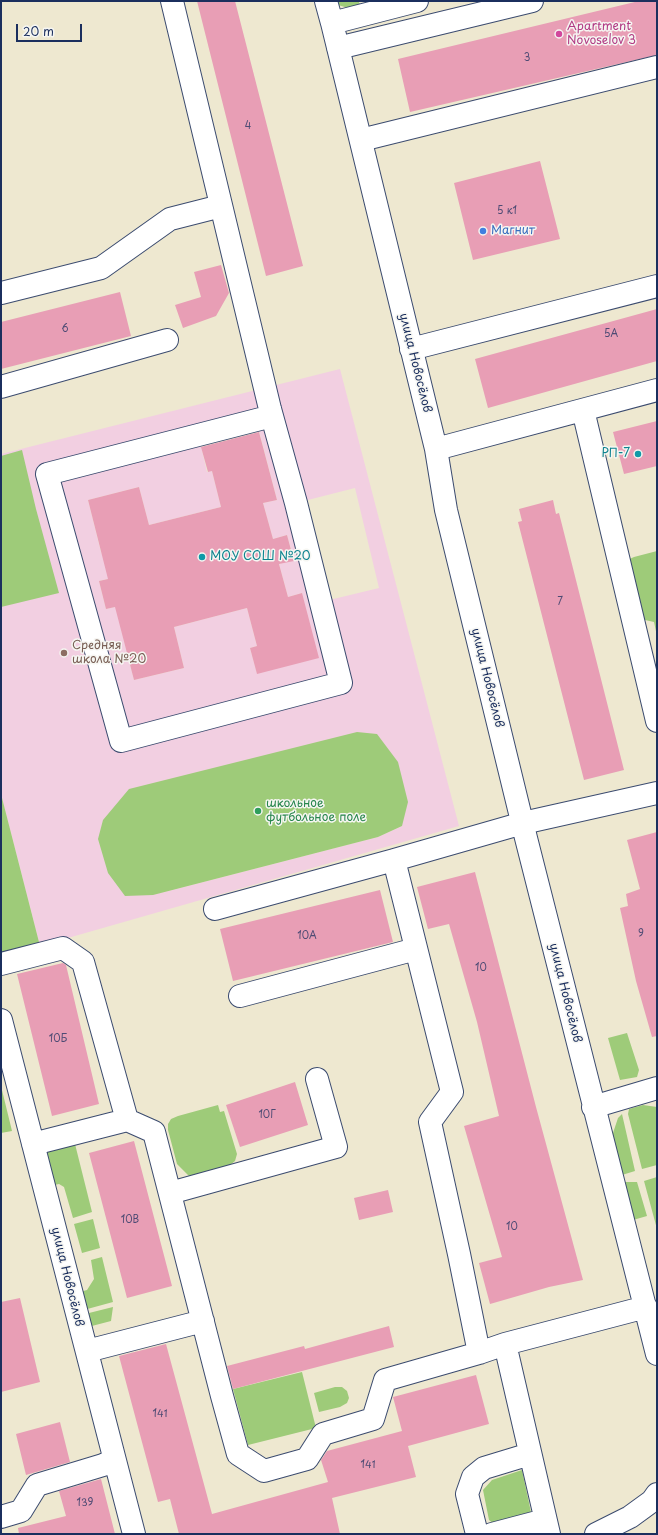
<!DOCTYPE html>
<meta charset="utf-8">
<style>
body{margin:0}
#map{position:relative;width:658px;height:1535px;overflow:hidden;background:#eee8d0;font-family:"Playpen Sans",sans-serif}
canvas{display:block}
.frame{position:absolute;inset:0;border:2px solid #1b2f5e;pointer-events:none}
.scale{position:absolute;left:16px;top:24px;width:66px;height:18px;box-sizing:border-box;border:2px solid #1b2f5e;border-top:0;padding-left:5px;font-size:12px;line-height:14px;white-space:nowrap;color:#1b2f5e;-webkit-text-stroke:3px #f6f6f2;paint-order:stroke}
</style>
<div id="map">
<canvas width="658" height="1535"></canvas>
<div class="frame"></div>
<div class="scale">20 m</div>
</div>
<script>
const ctx = document.querySelector('canvas').getContext('2d');
ctx.lineJoin = 'round';
function fillPath(path, color) {
  ctx.fillStyle = color;
  ctx.fill(path, 'evenodd');
}
function poly(rows) {
  const path = new Path2D();
  for (const r of rows) {
    path.moveTo(r[0], r[1]);
    for (let i = 2; i < r.length; i += 2) path.lineTo(r[i], r[i + 1]);
  }
  return path;
}
function trace(path, color, width, dash) {
  ctx.strokeStyle = color;
  ctx.lineWidth = width;
  ctx.lineCap = dash ? 'butt' : 'round';
  ctx.setLineDash(dash || []);
  ctx.stroke(path);
}
function label(font, color, halo, rows, align = 'center') {
  ctx.font = font + ' "Playpen Sans",sans-serif';
  ctx.lineWidth = 3;
  ctx.setLineDash([]);
  ctx.textBaseline = 'middle';
  ctx.strokeStyle = halo;
  ctx.fillStyle = color;
  for (const [text, x, y, turn = 0] of rows) {
    ctx.save();
    ctx.translate(x, y);
    ctx.rotate((+turn || 0) * Math.PI / 180);
    ctx.textAlign = isNaN(turn) ? turn : align;
    if (halo) ctx.strokeText(text, 0, 0);
    ctx.fillText(text, 0, 0);
    ctx.restore();
  }
}
fillPath(poly([
 [340,369,459,826,40,946,1,794,1,454],
 [259,431,277,500,263,503,273,539,287,535,294,560,279,564,288,597,302,593,257,673,250,648,257,646,247,608,174,627,184,668,134,680,121,629,123,605,106,609,99,581,116,577,101,552,88,500,139,487,149,525,221,507,212,471,207,472,201,446],
 [355,488,379,588,321,602,296,503],
 [402,826,378,837,153,895]
]), '#f2cfe1');
fillPath(poly([
 [336,1,358,1,360,4,348,8,338,5],
 [22,450,36,509,59,593,1,607,1,456],
 [657,551,657,636,654,622,636,618,623,562,634,557],
 [357,732,377,734,398,762,408,802,402,826,378,837,153,895,125,896,108,873,98,839,103,820,129,789],
 [1,794,40,946,1,957],
 [627,1033,639,1070,637,1077,620,1080,608,1038],
 [1,1086,12,1131,1,1133],
 [218,1105,220,1112,224,1111,237,1154,235,1161,229,1166,189,1176,177,1164,168,1130,168,1124,171,1119,178,1116],
 [643,1105,657,1107,657,1165,642,1169,628,1114,629,1109],
 [622,1114,635,1171,622,1175,613,1143,613,1133,618,1118],
 [74,1140,92,1212,73,1218,64,1187,59,1184,50,1186,43,1154,49,1147],
 [657,1177,657,1229,644,1181],
 [622,1182,637,1182,647,1216,633,1220],
 [93,1219,100,1248,82,1253,74,1224],
 [102,1257,113,1302,80,1311,76,1293,87,1290,94,1279,91,1260],
 [113,1307,111,1321,88,1327,81,1315],
 [302,1372,316,1428,248,1445,233,1389],
 [335,1387,342,1387,347,1391,349,1398,347,1403,340,1407,319,1412,314,1393],
 [522,1470,532,1517,495,1525,489,1520,483,1490,492,1480]
]), '#9ecb79');
fillPath(poly([
 [197,1,235,1,303,266,266,276],
 [639,1,657,1,657,55,410,112,398,59],
 [540,161,560,239,473,260,454,183],
 [221,265,229,293,216,316,183,328,175,305,201,297,194,272],
 [120,292,131,336,1,369,1,322],
 [657,309,657,361,488,408,475,359],
 [657,421,657,466,624,474,613,432],
 [259,432,277,500,263,503,273,539,287,535,294,561,279,564,288,597,302,593,319,658,257,674,250,648,257,646,247,608,174,627,184,668,134,680,115,607,106,609,99,581,108,579,88,500,139,487,149,525,221,507,212,471,208,472,201,447],
 [553,500,556,514,559,513,624,770,584,780,518,522,522,521,519,509],
 [657,832,657,1036,652,1037,636,981,620,908,628,906,626,894,640,889,627,840],
 [475,872,536,1107,583,1280,549,1287,490,1304,479,1263,502,1257,464,1126,499,1116,477,1022,449,924,428,929,417,887],
 [380,890,393,942,233,981,220,929],
 [63,963,66,965,99,1104,52,1116,17,974],
 [295,1082,308,1125,240,1147,226,1105],
 [134,1141,172,1286,127,1298,89,1153],
 [388,1190,393,1212,359,1220,354,1198],
 [20,1298,40,1382,1,1392,1,1302],
 [389,1326,394,1347,233,1389,227,1366,304,1346,305,1349],
 [166,1344,212,1514,328,1482,321,1460,327,1451,402,1431,393,1397,476,1375,489,1424,408,1446,416,1477,332,1498,340,1534,179,1534,170,1499,158,1502,119,1356],
 [60,1422,70,1462,26,1475,16,1434],
 [101,1479,115,1534,19,1534,18,1528,66,1516,59,1491]
]), '#e89eb5');
const minor = poly([
 [172,1,270,409,296,503,341,683,121,741,47,474,272,416],
 [326,1,332,23,436,449,446,510,526,838,657,1354],
 [332,23,417,1],
 [338,48,532,1],
 [361,140,657,67],
 [1,293,101,268,170,219,221,206],
 [411,349,657,286],
 [1,387,167,340],
 [583,410,657,721],
 [436,449,657,390],
 [215,909,394,860],
 [1,964,63,948,83,962,127,1120,154,1132,222,1396,238,1454,264,1471,307,1459,323,1434,373,1419,385,1380,479,1353,505,1344,549,1534],
 [240,996,416,949],
 [1,1020,134,1534],
 [593,1107,657,1088],
 [33,1144,127,1120],
 [170,1193,336,1147,317,1079],
 [505,1344,646,1307],
 [87,1351,203,1321],
 [479,1353,459,1254,430,1122,452,1092,394,860,523,823,657,793],
 [1,1517,21,1511,37,1485,103,1465,114,1460],
 [477,1534,467,1494,473,1477,484,1468,530,1454],
 [492,1534,545,1520],
 [596,1534,630,1517,652,1501,657,1494]
]);
trace(minor, '#3b4b6f', 24);
trace(minor, '#fff', 22);
for (const [x, y, r, color] of [
 [559,34,4,"#d1479c"],
 [483,231,4,"#3f7fe0"],
 [638,454,4,"#0f9aa8"],
 [202,557,4,"#0f9aa8"],
 [64,653,4,"#8d6e63"],
 [258,811,4,"#2e9e5b"]
]) {
  const dot = new Path2D();
  dot.arc(x, y, r, 0, 2 * Math.PI);
  ctx.fillStyle = color;
  ctx.fill(dot);
  trace(dot, '#f6f6f2', 1.5);
}
label('10px', '#4e4b74', null, [
 ["3",527,58],
 ["4",248,126],
 ["5 к1",507,211],
 ["6",65,329],
 ["5А",611,334],
 ["7",560,602],
 ["9",641,934],
 ["10А",307,936],
 ["10",481,968],
 ["10Б",58,1039],
 ["10Г",267,1115],
 ["10В",130,1220],
 ["10",512,1227],
 ["141",160,1414],
 ["141",368,1465],
 ["139",85,1503]
]);
label('12px', '#b23c85', '#f6f6f2', [
 ["Apartment",567,27],
 ["Novoselov 3",567,41]
], 'left');
label('12px', '#366cbe', '#f6f6f2', [
 ["Магнит",491,231]
], 'left');
label('12px', '#1b2f5e', '#f6f6f2', [
 ["улица Новосёлов",415,363,76],
 ["улица Новосёлов",487,678,76],
 ["улица Новосёлов",565,993,76],
 ["улица Новосёлов",67,1277,76]
]);
label('12px', '#0d838f', '#f6f6f2', [
 ["РП-7",630,454],
 ["МОУ СОШ №20",210,557,"left"]
], 'right');
label('12px', '#785e54', '#f6f6f2', [
 ["Средняя",72,646],
 ["школа №20",72,660]
], 'left');
label('12px', '#27864d', '#f6f6f2', [
 ["школьное",266,804],
 ["футбольное поле",266,818]
], 'left');
</script>
